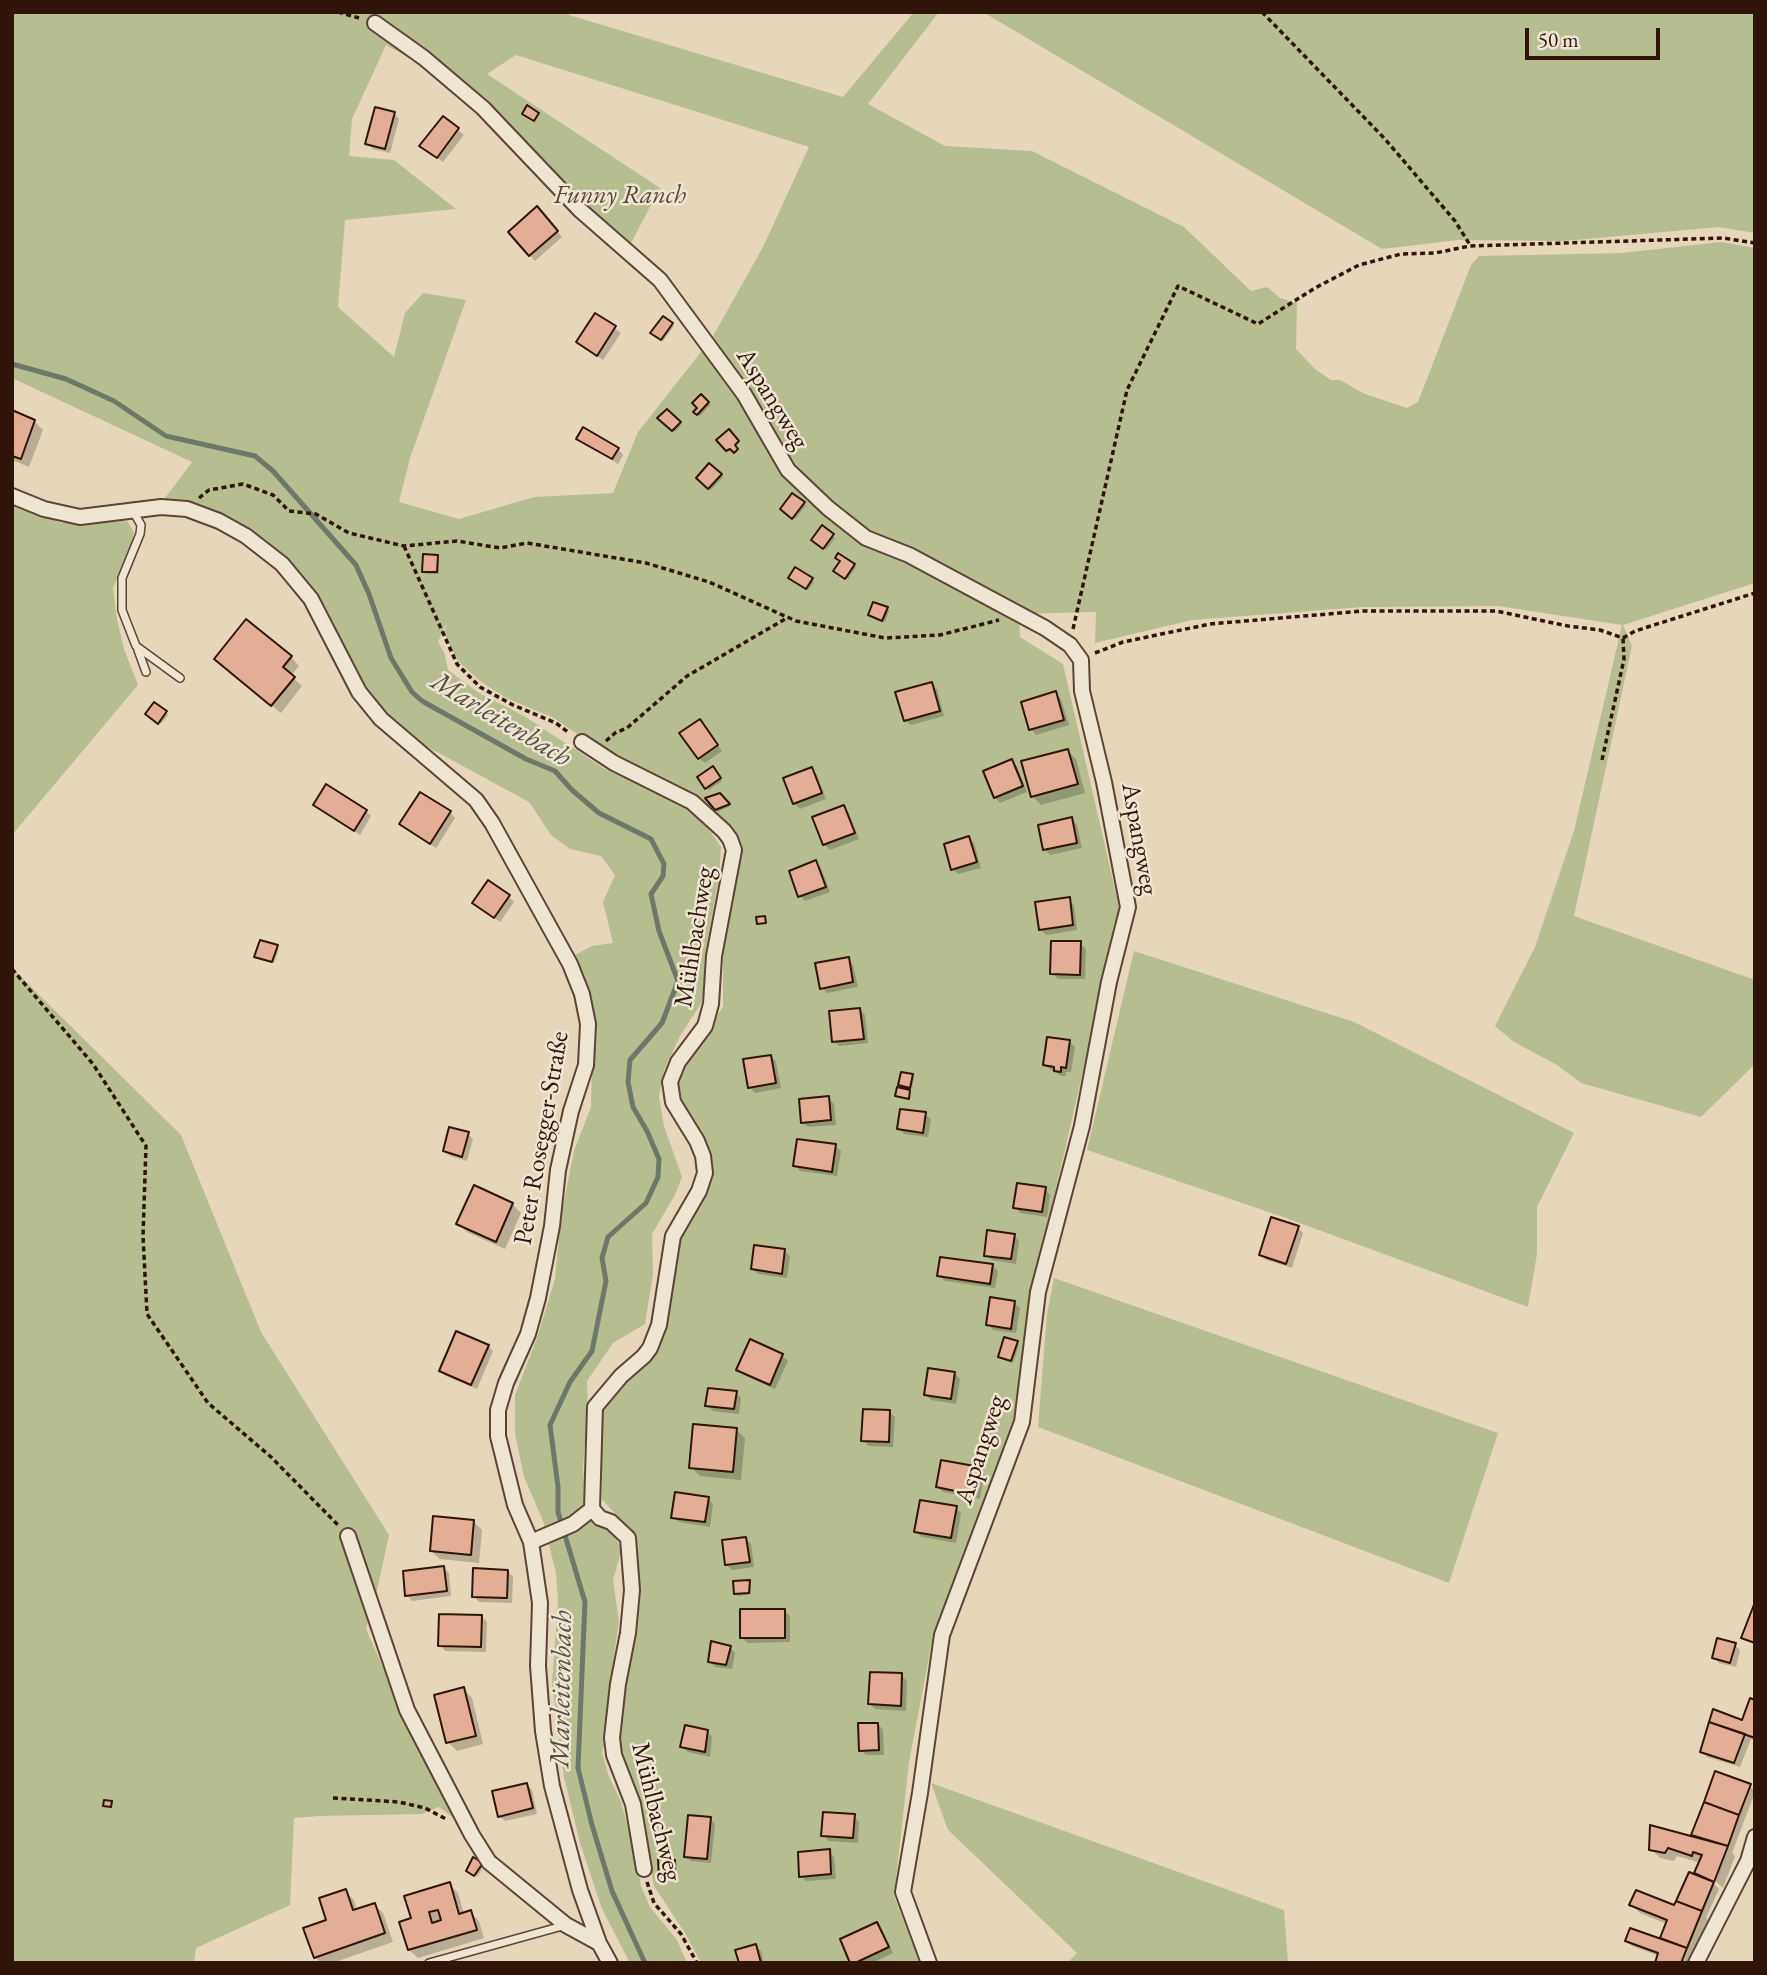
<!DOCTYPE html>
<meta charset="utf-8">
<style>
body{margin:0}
#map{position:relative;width:1767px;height:1975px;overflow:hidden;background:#e6d7bb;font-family:"EB Garamond",serif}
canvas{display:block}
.frame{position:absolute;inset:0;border:14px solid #2e1409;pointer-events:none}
.scale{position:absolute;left:1525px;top:28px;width:135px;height:32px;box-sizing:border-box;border:4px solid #2e1409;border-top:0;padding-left:9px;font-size:21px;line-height:24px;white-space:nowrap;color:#2e1409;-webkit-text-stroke:5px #efe5d3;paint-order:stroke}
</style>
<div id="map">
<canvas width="1767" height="1975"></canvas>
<div class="frame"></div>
<div class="scale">50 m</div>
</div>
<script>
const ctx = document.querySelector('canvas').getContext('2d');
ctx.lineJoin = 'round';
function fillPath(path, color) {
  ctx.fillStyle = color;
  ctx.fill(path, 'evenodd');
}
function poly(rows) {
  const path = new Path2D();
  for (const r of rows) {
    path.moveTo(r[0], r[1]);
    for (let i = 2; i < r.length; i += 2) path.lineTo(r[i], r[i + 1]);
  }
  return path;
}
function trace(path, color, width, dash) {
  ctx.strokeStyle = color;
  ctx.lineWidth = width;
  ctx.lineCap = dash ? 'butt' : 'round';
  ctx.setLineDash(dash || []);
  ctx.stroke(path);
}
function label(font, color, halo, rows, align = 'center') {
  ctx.font = font + ' "EB Garamond",serif';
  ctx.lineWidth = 5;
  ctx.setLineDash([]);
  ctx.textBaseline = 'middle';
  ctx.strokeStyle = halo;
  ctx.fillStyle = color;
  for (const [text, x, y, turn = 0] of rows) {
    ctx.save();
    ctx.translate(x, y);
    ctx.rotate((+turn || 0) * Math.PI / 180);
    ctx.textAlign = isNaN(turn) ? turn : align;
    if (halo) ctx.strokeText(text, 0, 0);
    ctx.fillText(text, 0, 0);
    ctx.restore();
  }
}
fillPath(poly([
 [12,12,568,12,569,15,843,97,914,12,939,12,868,104,945,146,1032,151,1184,227,1251,291,1267,287,1280,298,1297,303,1296,349,1315,369,1331,380,1340,380,1365,394,1407,408,1418,402,1471,265,1479,256,1622,253,1721,242,1755,248,1755,583,1623,625,1632,646,1574,916,1755,980,1755,1064,1701,1117,1581,1083,1557,1065,1514,1042,1495,1026,1535,947,1574,831,1622,625,1498,606,1363,607,1192,620,1095,643,1096,612,1019,614,1020,637,1063,664,1120,911,1033,1288,1016,1424,931,1647,909,1762,894,1896,920,1963,701,1963,685,1933,654,1886,632,1788,619,1752,619,1705,637,1621,635,1564,628,1529,602,1499,601,1406,647,1361,678,1239,705,1192,711,1160,704,1139,678,1101,677,1086,679,1070,723,1007,723,924,740,851,739,841,693,797,630,768,624,758,614,760,554,718,506,698,480,681,459,662,453,652,444,633,447,622,438,642,444,652,448,670,479,693,524,716,605,769,677,802,703,821,721,847,719,876,708,938,702,1002,680,1036,664,1070,659,1097,664,1126,682,1177,675,1195,652,1234,653,1274,645,1324,613,1343,587,1381,588,1407,583,1465,585,1504,590,1517,613,1534,622,1549,613,1580,619,1622,612,1668,608,1730,602,1752,608,1774,621,1802,636,1856,641,1886,650,1907,677,1940,687,1963,630,1963,602,1909,580,1843,564,1777,552,1683,558,1601,556,1573,543,1521,524,1477,515,1434,515,1395,538,1335,555,1279,561,1216,574,1151,591,1107,593,1018,573,956,592,946,613,943,603,902,615,875,601,856,570,849,551,835,529,802,424,745,396,726,365,689,324,604,235,537,165,498,192,462,12,378],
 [386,45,468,91,563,186,631,243,660,188,487,74,516,55,809,147,763,247,712,338,638,432,613,493,534,497,459,519,399,502,410,458,466,300,423,293,405,313,394,357,338,307,345,220,456,209,394,160,349,156,352,119],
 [983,12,1755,12,1755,233,1719,227,1564,241,1458,240,1382,249],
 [12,506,61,523,127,521,134,532,131,548,113,588,117,619,124,649,138,685,12,835],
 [1134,951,1354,1022,1574,1133,1537,1207,1537,1254,1528,1307,1286,1218,1087,1150],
 [12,968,181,1135,261,1332,389,1535,376,1595,366,1629,417,1745,460,1823,439,1807,422,1814,319,1816,294,1818,290,1905,196,1948,194,1963,12,1963],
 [1054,1278,1498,1433,1449,1583,1038,1427,1047,1314],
 [931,1783,1284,1910,1288,1963,1067,1963,1077,1953,948,1830]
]), '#b6be8f');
fillPath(poly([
 [394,113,399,119,390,153,373,149,367,143],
 [444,118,464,135,443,162,421,146],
 [543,214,562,237,535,261,530,255],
 [595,315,621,333,603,360,578,342],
 [672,324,674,326,663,341,655,335],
 [701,396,710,405,700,416,696,412],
 [667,411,681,425,675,432,660,418],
 [12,412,34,421,43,430,29,467,12,460],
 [578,438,618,449,623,455,618,464],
 [710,465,723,477,711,490,698,478],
 [804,503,806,505,795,519,784,511],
 [822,528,835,538,826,550,815,542],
 [437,557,439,559,439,574,426,574,424,571],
 [853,565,856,567,848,579,838,573],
 [792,580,812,580,814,582,808,590],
 [887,609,889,611,885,622,872,617],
 [291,657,299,666,291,676,302,686,281,713,224,667],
 [931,684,937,689,944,716,911,725,905,720],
 [1055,693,1061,699,1069,725,1036,735,1031,729],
 [155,704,168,715,161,724,147,714],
 [700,721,722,751,705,763,699,758],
 [1068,751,1076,759,1085,793,1041,805,1032,796],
 [1012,761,1017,766,1027,792,1000,803,995,797],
 [812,769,817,775,826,799,800,809,794,803],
 [715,770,722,781,709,790,699,777],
 [720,795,730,806,718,812,708,799],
 [315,805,366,811,371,816,360,835],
 [844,807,849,813,859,839,830,850,824,844],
 [450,812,455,818,436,848,401,824],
 [1071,819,1077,825,1082,848,1050,855,1044,849],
 [969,838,974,843,981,868,958,874,953,869],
 [816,862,821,868,830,892,805,901,800,896],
 [508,896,514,902,500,922,474,903],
 [1069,899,1074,905,1077,930,1046,935,1040,929],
 [1080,943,1086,949,1085,979,1058,979,1052,973],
 [277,947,279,949,274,963,256,956],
 [848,959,853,965,858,987,827,993,822,988],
 [860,1010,865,1015,868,1043,839,1046,834,1041],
 [1070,1042,1075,1047,1071,1072,1066,1072,1066,1076,1061,1076,1044,1065],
 [771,1056,776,1062,781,1088,755,1093,749,1087],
 [912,1076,914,1078,912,1089,900,1085],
 [828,1098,834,1104,836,1125,808,1127,802,1122],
 [925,1114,931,1119,928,1137,904,1134,898,1128],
 [468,1134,473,1139,467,1161,450,1156,445,1151],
 [835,1146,841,1151,837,1176,800,1171,795,1165],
 [1045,1189,1050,1195,1047,1217,1020,1213,1015,1207],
 [512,1204,521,1213,505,1249,467,1232,458,1223],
 [1298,1228,1303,1233,1292,1268,1266,1260,1261,1255],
 [1014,1235,1019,1241,1016,1264,992,1260,986,1255],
 [784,1251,790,1256,787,1278,758,1274,753,1269],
 [992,1266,998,1271,995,1288,945,1281,939,1275],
 [1014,1303,1020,1308,1016,1333,993,1330,988,1324],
 [1017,1343,1019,1345,1013,1363,1000,1357],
 [488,1346,493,1351,477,1389,446,1376,441,1371],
 [782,1356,788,1361,775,1389,744,1375,738,1369],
 [954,1373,960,1379,956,1404,931,1400,926,1395],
 [736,1393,741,1398,739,1414,713,1411,707,1405],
 [889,1412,895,1417,893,1447,869,1446,863,1441],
 [736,1430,745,1438,741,1480,700,1476,691,1467],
 [979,1469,984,1474,980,1499,943,1492,938,1487],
 [708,1498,713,1504,710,1527,679,1522,673,1517],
 [956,1508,961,1513,956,1543,922,1537,916,1532],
 [473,1521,482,1530,479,1563,440,1559,431,1551],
 [745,1538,751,1544,754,1567,732,1570,727,1565],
 [443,1568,449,1573,451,1596,412,1601,407,1595],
 [508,1571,513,1577,512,1603,479,1602,474,1596],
 [749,1582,751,1584,751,1594,738,1596,735,1593],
 [784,1610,790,1616,790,1642,748,1643,742,1638],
 [481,1616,487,1622,486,1652,445,1651,440,1645],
 [1735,1645,1740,1650,1736,1667,1719,1663,1714,1657],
 [730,1647,735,1653,732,1669,715,1667,710,1662],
 [901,1675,907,1681,906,1711,875,1709,870,1704],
 [463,1689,472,1698,483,1744,457,1751,448,1742],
 [1755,1702,1755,1740,1751,1739,1740,1767,1707,1757,1702,1752,1743,1722],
 [878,1724,883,1730,884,1755,866,1755,861,1750],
 [707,1731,712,1737,710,1757,688,1752,682,1747],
 [526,1784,532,1790,537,1814,505,1821,499,1816],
 [1750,1786,1755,1792,1732,1853,1735,1856,1723,1888,1712,1878,1712,1882,1719,1889,1706,1918,1709,1921,1695,1955,1691,1954,1688,1963,1657,1963,1659,1956,1632,1946,1627,1941,1667,1943,1662,1938,1667,1924,1640,1913,1632,1905,1675,1908,1701,1878,1696,1873,1701,1863,1677,1856,1674,1861,1660,1858,1651,1849,1697,1839,1693,1835],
 [854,1816,859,1822,858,1843,829,1841,823,1835],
 [710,1819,715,1824,711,1863,691,1861,686,1856],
 [829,1851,834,1857,836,1879,806,1881,801,1876],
 [674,1861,677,1864,675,1879,663,1878,661,1876],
 [482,1864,484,1866,477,1877,470,1872],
 [449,1884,458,1893,464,1914,470,1912,479,1921,484,1938,418,1958,409,1950,413,1919],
 [345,1891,354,1900,357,1911,374,1905,383,1913,393,1942,332,1963,321,1963,315,1957,329,1921],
 [877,1924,882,1930,893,1953,872,1963,852,1963],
 [755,1946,761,1951,764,1963,741,1963]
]), '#0003');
trace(poly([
 [12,364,66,379,114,401,166,436,255,456,273,471,356,565,369,594,391,658,412,692,422,701,526,759,555,771,572,790,599,813,651,839,664,864,663,876,651,894,659,931,678,981,662,1023,630,1060,628,1082,633,1107,647,1131,659,1159,658,1177,646,1203,608,1237,602,1258,606,1281,592,1351,570,1382,550,1425,558,1487,558,1512,585,1602,578,1768,592,1825,612,1891,645,1963]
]), '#6d786a', 5);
const building = poly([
 [527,105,539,113,534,121,522,114,527,105],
 [375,107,395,112,385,149,365,144,375,107],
 [443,116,459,128,437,158,419,146,443,116],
 [537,206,558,231,529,256,508,232,537,206],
 [595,313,616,326,597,356,576,342,595,313],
 [663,316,673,323,661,340,650,333,663,316],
 [701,394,709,402,697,415,693,412,697,408,692,403,701,394],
 [667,409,681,422,672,431,657,418,667,409],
 [12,410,35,420,21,459,12,456,12,410],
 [583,427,619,448,612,459,576,439,583,427],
 [729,429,739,441,735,445,738,449,734,453,730,449,726,451,716,440,729,429],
 [709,463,722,474,708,489,696,478,709,463],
 [792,493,805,502,792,519,780,509,792,493],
 [822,525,834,534,823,549,811,540,822,525],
 [838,553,855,564,845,579,833,571,840,561,835,558,838,553],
 [423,554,438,555,437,572,422,572,423,554],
 [795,567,813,578,806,589,788,578,795,567],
 [873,602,888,607,882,621,868,615,873,602],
 [246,619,292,656,283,667,295,677,271,706,214,659,246,619],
 [932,682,940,711,904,721,895,692,932,682],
 [1056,691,1064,720,1029,730,1021,702,1056,691],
 [154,702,167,711,158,724,145,714,154,702],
 [700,719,718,745,698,759,679,733,700,719],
 [1068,749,1078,784,1031,797,1021,761,1068,749],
 [1012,759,1023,786,994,798,983,771,1012,759],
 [713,766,721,778,705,789,697,777,713,766],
 [812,767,822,793,793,804,783,778,812,767],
 [326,784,367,810,354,831,313,805,326,784],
 [420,792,451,811,430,844,399,824,420,792],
 [720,793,730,804,715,810,705,798,720,793],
 [844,805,855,833,823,845,812,817,844,805],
 [1072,817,1077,843,1043,850,1038,825,1072,817],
 [969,836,977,862,951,870,944,844,969,836],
 [816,860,826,887,798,897,789,871,816,860],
 [488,880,510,895,494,918,472,903,488,880],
 [1070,897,1073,925,1039,930,1035,902,1070,897],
 [765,916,766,923,757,924,756,917,765,916],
 [260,940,278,945,272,962,254,957,260,940],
 [1051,941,1081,941,1080,975,1050,974,1051,941],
 [849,957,853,982,820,989,815,963,849,957],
 [860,1008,864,1039,832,1042,829,1011,860,1008],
 [1047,1037,1070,1040,1066,1068,1061,1067,1061,1072,1054,1071,1054,1067,1043,1065,1047,1037],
 [771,1055,776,1083,748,1088,743,1059,771,1055],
 [901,1072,913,1074,910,1088,898,1085,901,1072],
 [897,1087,910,1090,909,1099,895,1096,897,1087],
 [829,1096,831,1120,801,1123,799,1099,829,1096],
 [900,1109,926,1112,923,1133,897,1129,900,1109],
 [449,1127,469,1132,462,1157,443,1151,449,1127],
 [797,1139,836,1144,832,1172,793,1166,797,1139],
 [1017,1183,1046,1187,1042,1212,1013,1208,1017,1183],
 [474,1185,513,1203,496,1242,456,1224,474,1185],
 [1271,1217,1299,1226,1286,1264,1259,1255,1271,1217],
 [987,1230,1015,1234,1011,1259,984,1256,987,1230],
 [754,1245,785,1249,782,1274,751,1269,754,1245],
 [940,1257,993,1264,990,1284,937,1276,940,1257],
 [990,1297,1015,1301,1011,1329,986,1325,990,1297],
 [456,1331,489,1345,471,1385,439,1371,456,1331],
 [1004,1337,1018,1341,1011,1361,998,1357,1004,1337],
 [750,1339,783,1354,770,1385,736,1370,750,1339],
 [928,1368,955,1372,951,1399,924,1395,928,1368],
 [708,1388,737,1391,734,1409,705,1406,708,1388],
 [863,1409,890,1410,889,1442,861,1441,863,1409],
 [693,1424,737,1428,733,1472,689,1468,693,1424],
 [941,1460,980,1467,975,1495,936,1487,941,1460],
 [675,1492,709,1497,705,1522,671,1518,675,1492],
 [920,1500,957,1506,951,1538,914,1532,920,1500],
 [433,1516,474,1520,471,1555,430,1551,433,1516],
 [746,1537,750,1562,725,1565,722,1540,746,1537],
 [444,1566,447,1591,405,1596,403,1571,444,1566],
 [473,1568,508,1570,507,1598,472,1597,473,1568],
 [750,1580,749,1593,734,1594,733,1581,750,1580],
 [1755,1602,1755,1643,1741,1638,1755,1602],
 [740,1609,785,1609,785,1638,740,1638,740,1609],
 [439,1614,482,1615,481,1647,438,1646,439,1614],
 [1717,1638,1736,1643,1730,1663,1712,1658,1717,1638],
 [711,1641,731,1646,726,1665,708,1662,711,1641],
 [870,1672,902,1673,901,1706,868,1704,870,1672],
 [464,1687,476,1736,446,1743,434,1695,464,1687],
 [1750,1698,1755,1700,1755,1738,1709,1722,1713,1709,1742,1720,1750,1698],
 [1709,1722,1745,1734,1734,1763,1700,1752,1709,1722],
 [858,1723,878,1723,879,1750,859,1751,858,1723],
 [685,1725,708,1730,705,1752,680,1747,685,1725],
 [1715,1771,1751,1784,1739,1815,1704,1802,1715,1771],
 [527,1783,533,1808,498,1817,492,1791,527,1783],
 [104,1800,112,1801,111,1807,103,1806,104,1800],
 [1704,1802,1739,1815,1728,1846,1691,1835,1704,1802],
 [823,1812,855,1814,853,1838,821,1836,823,1812],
 [688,1815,711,1817,707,1859,684,1857,688,1815],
 [1650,1825,1728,1846,1714,1882,1694,1873,1702,1855,1693,1852,1692,1856,1668,1848,1665,1853,1649,1850,1650,1825],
 [830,1849,831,1874,799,1877,798,1852,830,1849],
 [473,1857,483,1863,474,1876,466,1871,473,1857],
 [658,1858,675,1860,674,1878,659,1877,658,1858],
 [1689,1872,1714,1882,1702,1911,1676,1901,1689,1872],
 [450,1882,459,1914,471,1910,477,1930,408,1950,399,1922,411,1918,404,1896,450,1882],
 [438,1910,441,1920,432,1923,429,1912,438,1910],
 [346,1889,353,1910,375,1903,385,1933,314,1958,303,1928,326,1920,319,1898,346,1889],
 [1636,1890,1674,1905,1676,1901,1702,1911,1687,1948,1660,1938,1667,1920,1629,1905,1636,1890],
 [877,1922,889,1947,855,1963,850,1963,840,1939,877,1922],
 [1630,1928,1687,1948,1681,1963,1655,1963,1658,1953,1625,1941,1630,1928],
 [756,1944,761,1963,739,1963,735,1950,756,1944]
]);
fillPath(building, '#e4ae94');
trace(building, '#2e1409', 2);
const service = poly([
 [133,511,141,525,140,534,122,578,122,610,136,646,180,678],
 [138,650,146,672],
 [429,1963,566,1925]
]);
const minor = poly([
 [375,23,424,58,483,108,580,210,660,280,744,394,788,470,828,508,866,538,909,555,1045,628,1070,645,1081,660,1082,691,1104,782,1128,907,1109,982,1082,1126,1038,1292,1022,1422,942,1635,920,1793,903,1892,929,1963],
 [12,496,44,509,80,517,161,507,187,509,219,521,246,536,282,564,311,599,359,692,381,719,476,800,492,823,570,964,582,994,588,1024,586,1065,571,1111,558,1170,552,1226,538,1298,528,1334,506,1383,498,1410,498,1436,515,1505,531,1542,540,1603,538,1666,543,1731,552,1786,580,1890,599,1943,610,1963],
 [582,742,614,763,692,802,724,831,730,839,734,850,714,956,711,1004,705,1026,678,1062,670,1082,673,1102,697,1141,703,1156,705,1173,699,1191,673,1236,659,1325,650,1348,644,1356,621,1376,595,1407,592,1509,600,1518,611,1522,628,1538,632,1590,628,1633,618,1684,612,1738,614,1755,633,1804,644,1869],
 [348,1536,407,1710,472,1835,489,1862,566,1925,599,1943],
 [531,1542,573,1524,592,1509],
 [1696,1963,1748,1861,1755,1837]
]);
trace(service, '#5c4536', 10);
trace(minor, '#5c4536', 18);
trace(poly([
 [338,12,359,18],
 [1262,12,1385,139,1455,221,1470,245],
 [199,498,209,490,243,484,273,495,289,511,316,514,349,533,404,546,457,541,500,548,527,543,646,563,709,582,796,621,885,638,940,635,999,620],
 [404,546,457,664,480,687,513,705,556,723,569,733],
 [1073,629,1127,390,1178,286,1258,324,1315,288,1359,265,1401,254,1435,253,1470,246,1723,238,1755,243],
 [1623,638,1635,631,1755,593],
 [1095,653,1123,642,1210,624,1363,611,1496,611,1568,626,1600,630,1623,638],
 [606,741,615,733,627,728,687,676,787,618],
 [1602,760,1624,659,1623,638],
 [12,969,93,1064,146,1146,143,1236,147,1314,208,1403,271,1457,338,1525],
 [333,1798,399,1802,425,1808,446,1819],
 [647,1882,654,1903,681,1934,697,1963]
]), '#2e1409', 3.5, [5, 3.5]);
trace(service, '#efe5d3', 7);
trace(minor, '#efe5d3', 14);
label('italic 26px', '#574731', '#efe5d3', [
 ["Funny Ranch",620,196]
]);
label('26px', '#2e1409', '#efe5d3', [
 ["Aspangweg",772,399,58],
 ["Aspangweg",1139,839,80],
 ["Mühlbachweg",695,937,-81],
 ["Peter Rosegger-Straße",542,1138,-80],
 ["Aspangweg",981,1450,-72],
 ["Mühlbachweg",656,1812,76]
]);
label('italic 28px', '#534e41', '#efe5d3', [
 ["Marleitenbach",501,720,31],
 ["Marleitenbach",562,1689,-89]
]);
</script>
